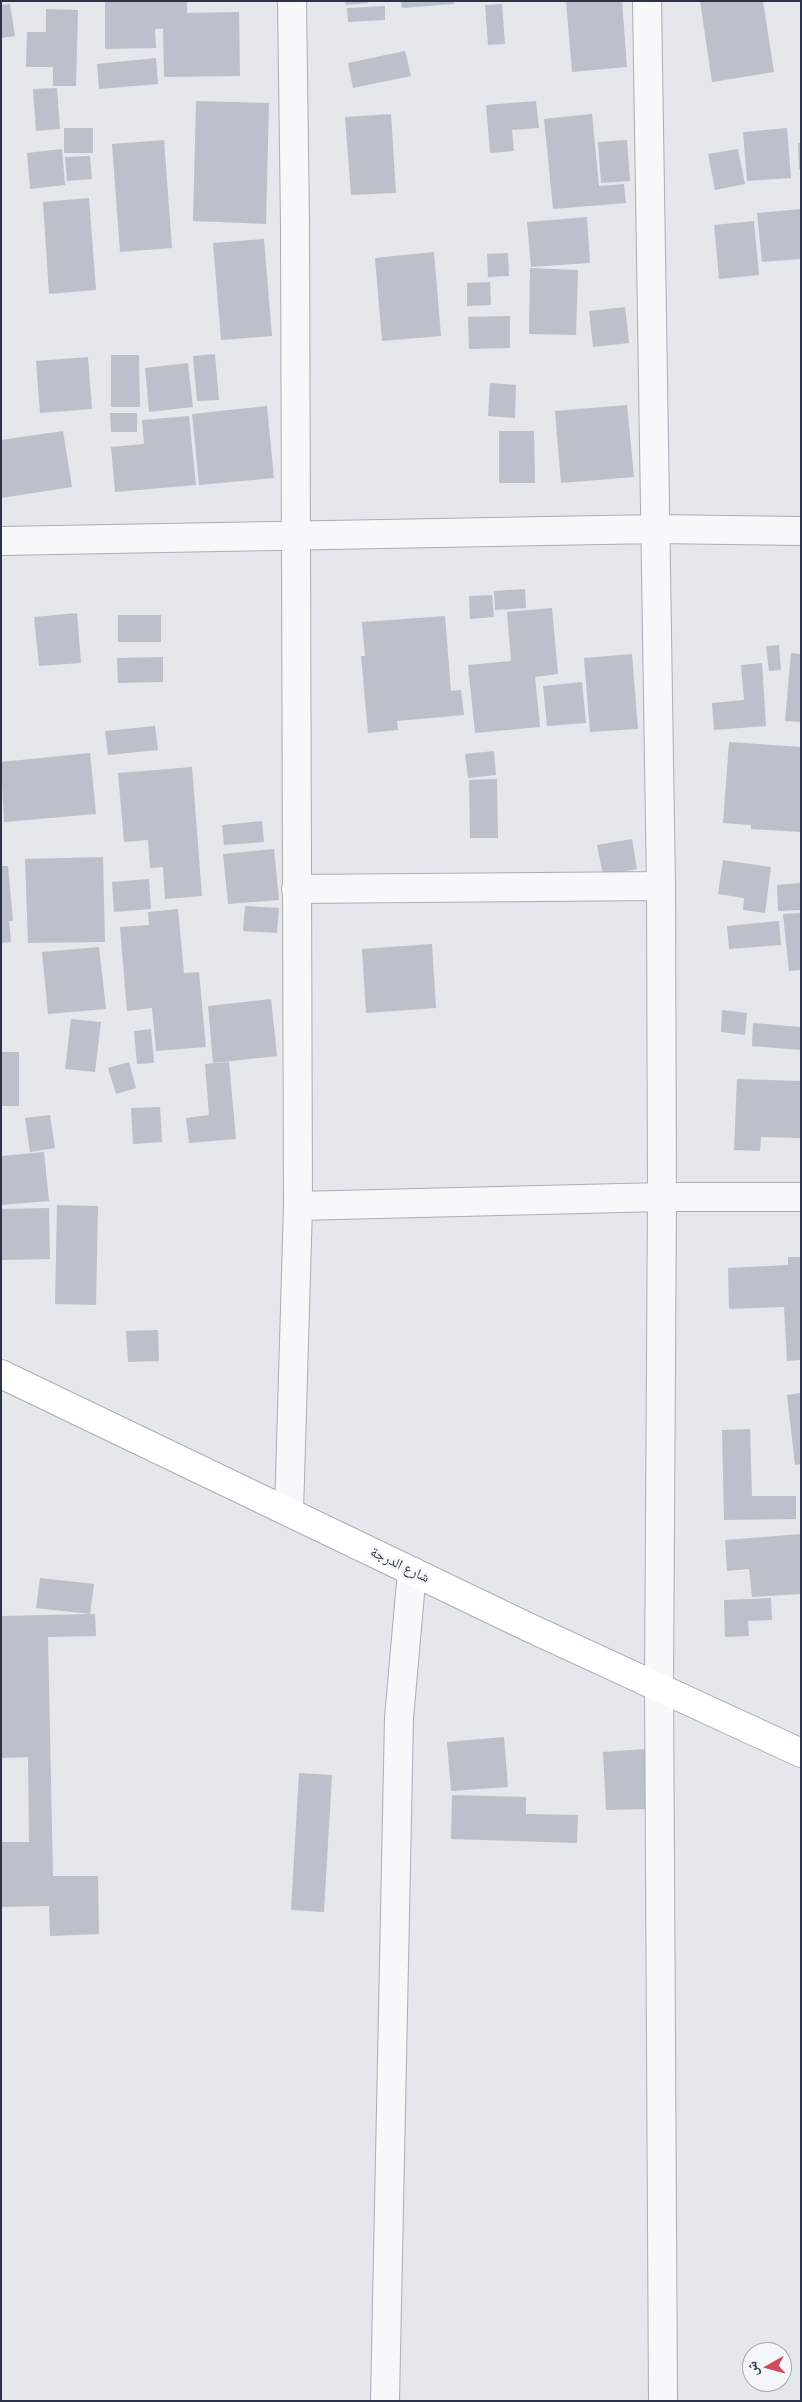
<!DOCTYPE html>
<meta charset="utf-8">
<style>
body{margin:0}
#map{position:relative;width:802px;height:2402px;overflow:hidden;background:#e4e7ec;font-family:Figtree,"Noto Naskh Arabic",sans-serif}
canvas{display:block}
.frame{position:absolute;inset:0;border:2px solid #2b3445;pointer-events:none}
.north{position:absolute;left:742px;top:2342px;width:50px;height:50px;box-sizing:border-box;background:#f4f6f9;border:1px solid #a4a8b1;border-radius:50%;rotate:263deg;font-size:14px;font-weight:700;line-height:20px;text-align:center;color:#2b3445}
.north::after{content:'';display:block;margin:auto;width:18px;height:22px;background:#d1495b;clip-path:polygon(50% 0,100% 100%,50% 72%,0 100%)}
</style>
<div id="map">
<canvas width="802" height="2402"></canvas>
<div class="frame"></div>
<div class="north">ش</div>
</div>
<script>
const ctx = document.querySelector('canvas').getContext('2d');
ctx.lineJoin = 'round';
function fillPath(path, color) {
  ctx.fillStyle = color;
  ctx.fill(path, 'evenodd');
}
function poly(rows) {
  const path = new Path2D();
  for (const r of rows) {
    path.moveTo(r[0], r[1]);
    for (let i = 2; i < r.length; i += 2) path.lineTo(r[i], r[i + 1]);
  }
  return path;
}
function trace(path, color, width, dash) {
  ctx.strokeStyle = color;
  ctx.lineWidth = width;
  ctx.lineCap = dash ? 'butt' : 'round';
  ctx.setLineDash(dash || []);
  ctx.stroke(path);
}
function label(font, color, halo, rows, align = 'center') {
  ctx.font = font + ' Figtree,"Noto Naskh Arabic",sans-serif';
  ctx.lineWidth = 5;
  ctx.setLineDash([]);
  ctx.textBaseline = 'middle';
  ctx.strokeStyle = halo;
  ctx.fillStyle = color;
  for (const [text, x, y, turn = 0] of rows) {
    ctx.save();
    ctx.translate(x, y);
    ctx.rotate((+turn || 0) * Math.PI / 180);
    ctx.textAlign = isNaN(turn) ? turn : align;
    if (halo) ctx.strokeText(text, 0, 0);
    ctx.fillText(text, 0, 0);
    ctx.restore();
  }
}
fillPath(poly([
 [105,1,187,1,187,13,239,12,240,76,164,77,163,29,155,29,156,48,105,49],
 [345,1,368,1,368,3,346,5],
 [401,1,454,1,454,4,402,8],
 [566,1,622,1,627,67,572,72],
 [700,1,763,1,774,72,712,82],
 [10,4,15,36,1,38,1,5],
 [502,4,505,44,488,45,485,5],
 [385,6,385,20,348,22,347,8],
 [46,9,78,10,76,86,53,86,53,67,26,67,27,32,46,32],
 [405,51,411,76,353,88,348,63],
 [156,58,158,84,99,89,97,64],
 [57,88,60,129,36,131,33,89],
 [196,101,269,103,266,224,193,221],
 [536,101,539,128,512,130,514,151,490,153,486,105],
 [391,114,396,193,351,195,345,117],
 [592,114,599,186,624,184,626,203,553,209,544,119],
 [64,128,93,128,93,153,64,153],
 [787,128,791,178,747,181,743,132],
 [164,140,172,248,120,252,112,144],
 [627,140,630,181,601,183,598,142],
 [798,143,801,143,801,169,799,169],
 [62,149,65,185,30,189,27,153],
 [738,149,745,184,715,190,708,154],
 [90,156,92,179,67,181,65,157],
 [89,198,96,290,49,294,43,202],
 [801,209,801,259,762,262,757,213],
 [587,217,590,263,531,267,527,222],
 [754,221,759,275,719,279,714,225],
 [264,239,272,336,221,340,213,243],
 [434,252,441,336,382,341,375,258],
 [508,253,509,276,488,277,487,254],
 [530,268,578,270,576,335,529,334],
 [490,282,491,305,467,306,467,283],
 [625,307,629,343,593,347,589,311],
 [510,316,510,348,469,349,468,317],
 [215,354,219,400,197,401,193,356],
 [111,355,139,355,140,407,111,407],
 [88,357,92,409,40,413,36,361],
 [188,363,193,407,149,412,145,368],
 [490,383,516,385,515,418,488,416],
 [627,405,634,477,561,483,555,411],
 [267,406,274,478,199,485,192,414],
 [110,413,137,413,137,432,111,432],
 [189,416,196,485,115,492,111,447,144,444,142,420],
 [63,431,72,487,1,498,1,440],
 [499,431,534,431,535,483,499,483],
 [525,589,526,608,495,610,494,591],
 [492,595,494,617,470,619,469,596],
 [552,608,558,674,535,677,540,727,475,733,468,665,511,661,507,612],
 [77,613,81,663,39,666,34,617],
 [118,615,161,615,161,642,118,642],
 [445,616,451,691,461,690,464,715,397,721,398,730,368,733,361,656,365,656,362,622],
 [779,645,781,670,769,671,766,646],
 [791,653,801,654,801,722,785,721],
 [632,654,638,729,590,732,584,658],
 [163,657,163,682,118,683,117,658],
 [762,663,766,726,714,730,712,703,744,700,741,665],
 [582,682,586,723,547,726,543,686],
 [155,726,158,750,108,755,105,731],
 [729,742,801,747,801,832,751,829,751,825,723,823],
 [494,751,496,775,468,778,465,754],
 [90,753,96,814,4,822,1,762],
 [192,767,202,896,165,899,163,867,150,868,148,840,124,842,118,773],
 [497,779,498,838,470,838,469,780],
 [262,821,264,842,224,845,222,825],
 [632,839,637,869,603,875,597,845],
 [274,849,279,900,228,904,223,854],
 [103,857,105,942,28,943,25,859],
 [723,860,771,867,765,913,743,910,744,898,718,894],
 [1,866,8,866,13,921,9,921,11,942,1,943],
 [149,879,151,909,114,912,112,882],
 [800,883,801,910,778,911,777,885],
 [245,906,279,908,277,933,243,931],
 [178,909,184,973,199,972,206,1047,156,1051,152,1008,127,1011,120,927,149,925,148,912],
 [801,913,801,970,789,971,783,914],
 [779,921,781,945,729,949,727,926],
 [432,944,436,1008,366,1013,362,949],
 [99,947,106,1009,48,1014,42,952],
 [271,999,277,1056,213,1063,208,1006],
 [722,1010,747,1013,745,1035,721,1032],
 [71,1019,101,1022,95,1072,65,1069],
 [753,1023,801,1027,801,1050,752,1046],
 [151,1029,154,1063,137,1064,134,1031],
 [1,1052,19,1052,19,1106,1,1106],
 [129,1062,136,1088,116,1094,108,1068],
 [229,1062,236,1139,189,1143,186,1118,209,1115,205,1064],
 [737,1079,801,1081,801,1138,761,1137,760,1151,734,1150],
 [160,1107,162,1142,133,1144,131,1108],
 [50,1115,55,1148,30,1152,25,1118],
 [44,1152,49,1201,1,1205,1,1156],
 [57,1205,98,1206,96,1305,55,1304],
 [49,1208,50,1259,1,1260,1,1209],
 [788,1257,801,1257,801,1360,787,1361,784,1307,729,1309,728,1268,788,1265],
 [158,1330,159,1361,128,1362,126,1331],
 [801,1393,801,1464,795,1465,787,1395],
 [750,1429,752,1496,796,1496,796,1519,724,1520,722,1430],
 [801,1534,801,1594,752,1597,749,1569,727,1571,725,1540],
 [40,1578,94,1584,90,1614,36,1608],
 [771,1598,772,1620,748,1621,749,1636,725,1637,724,1600],
 [95,1614,96,1636,48,1637,53,1876,98,1876,99,1934,50,1936,49,1906,1,1907,1,1842,29,1842,28,1757,1,1758,1,1616],
 [504,1737,508,1787,451,1791,447,1742],
 [646,1749,648,1809,606,1810,603,1752],
 [299,1773,332,1775,324,1912,291,1910],
 [452,1795,526,1797,526,1814,578,1815,577,1843,451,1839]
]), '#bbc0ca');
const street = poly([
 [647,1,661,886,662,1197,659,1686,663,2401],
 [1,541,656,529,801,531],
 [296,889,661,886],
 [298,1206,662,1197,801,1197],
 [289,1512,298,1206,295,223,292,1],
 [385,2401,399,1718,412,1571]
]);
const secondary = poly([
 [1,1374,528,1627,801,1753]
]);
trace(street, '#a9aeb7', 30);
trace(secondary, '#a9aeb7', 30);
trace(street, '#f7f8fa', 28);
trace(secondary, '#fff', 28);
label('14px', '#2b3445', '#f4f6f9', [
 ["شارع الدرجة",400,1565,26]
]);
</script>
